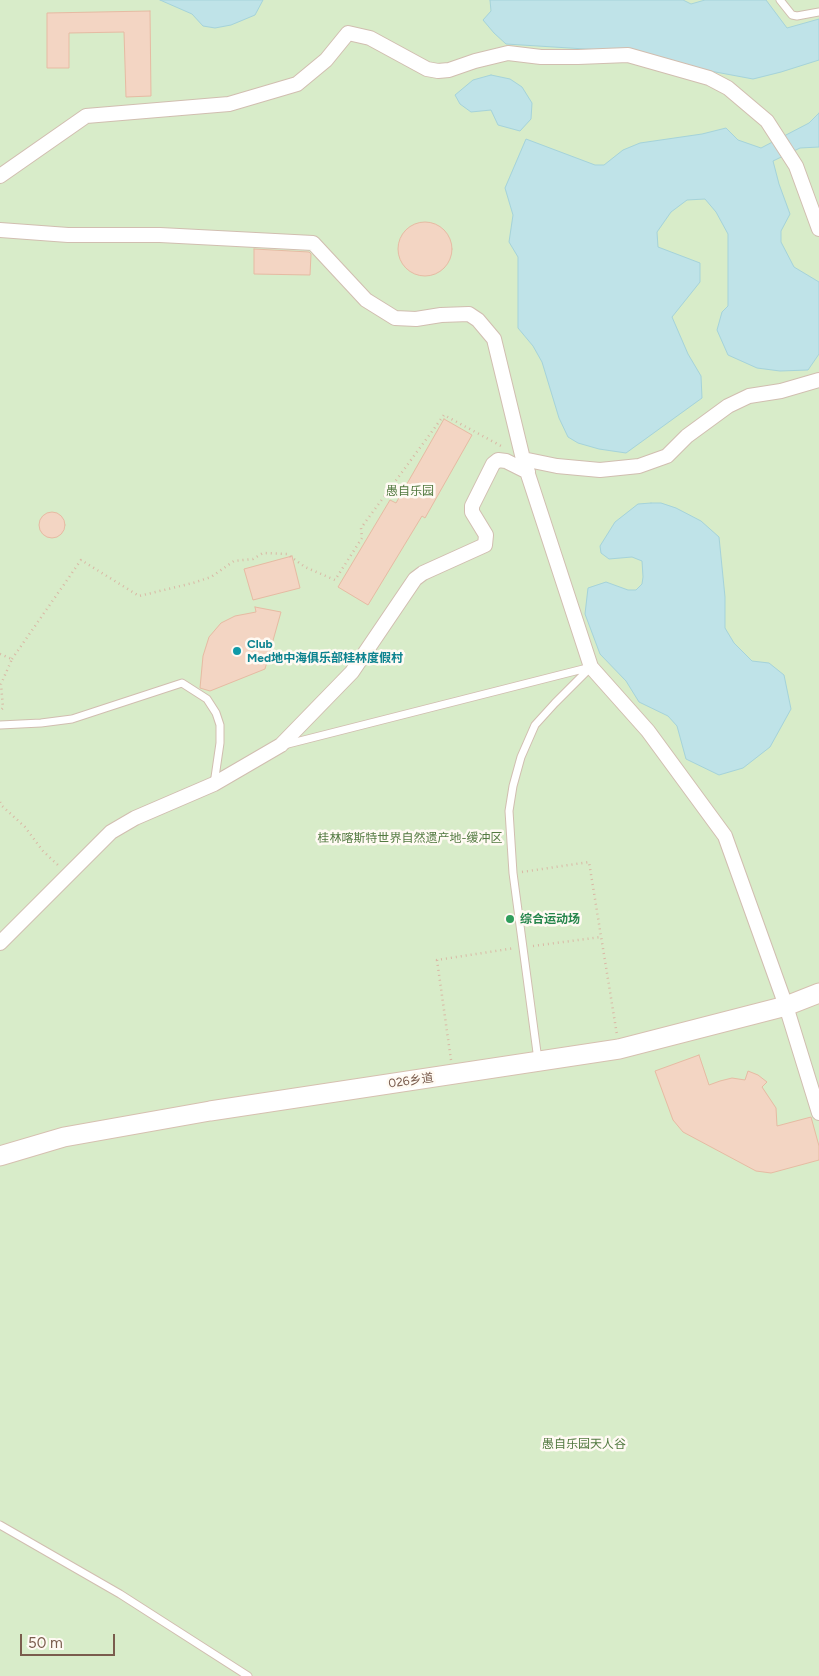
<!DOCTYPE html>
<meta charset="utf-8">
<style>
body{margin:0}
#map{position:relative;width:819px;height:1676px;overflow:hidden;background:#fdf6ec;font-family:Figtree,sans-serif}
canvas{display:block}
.scale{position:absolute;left:20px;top:1634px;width:95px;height:22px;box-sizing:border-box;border:2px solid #7a5c4d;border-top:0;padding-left:6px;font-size:15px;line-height:18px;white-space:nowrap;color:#7a5c4d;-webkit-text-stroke:4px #fffaf3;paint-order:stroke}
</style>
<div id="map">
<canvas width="819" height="1676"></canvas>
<div class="scale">50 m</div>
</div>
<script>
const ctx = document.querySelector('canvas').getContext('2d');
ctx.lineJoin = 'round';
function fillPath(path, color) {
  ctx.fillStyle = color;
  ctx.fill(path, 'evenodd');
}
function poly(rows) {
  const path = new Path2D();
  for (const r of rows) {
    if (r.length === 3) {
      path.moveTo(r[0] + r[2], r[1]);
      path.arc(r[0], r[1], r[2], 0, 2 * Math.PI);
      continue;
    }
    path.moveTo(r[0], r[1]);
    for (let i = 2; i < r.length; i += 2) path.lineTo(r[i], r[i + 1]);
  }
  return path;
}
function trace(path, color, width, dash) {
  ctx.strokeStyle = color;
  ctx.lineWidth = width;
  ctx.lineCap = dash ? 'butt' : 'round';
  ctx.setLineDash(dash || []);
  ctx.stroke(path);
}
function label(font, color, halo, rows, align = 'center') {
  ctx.font = font + ' Figtree,"Noto Sans SC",sans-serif';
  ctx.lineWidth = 5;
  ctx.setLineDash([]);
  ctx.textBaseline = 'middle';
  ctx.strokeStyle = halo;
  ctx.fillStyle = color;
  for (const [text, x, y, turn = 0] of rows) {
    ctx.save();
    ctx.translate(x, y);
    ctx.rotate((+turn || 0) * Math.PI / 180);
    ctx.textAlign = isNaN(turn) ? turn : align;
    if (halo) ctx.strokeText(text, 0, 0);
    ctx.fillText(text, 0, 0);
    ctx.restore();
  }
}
fillPath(poly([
 [0,0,819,0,819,1676,0,1676]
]), '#d8ecc9');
const water = poly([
 [160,0,263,0,255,15,231,25,215,28,203,26,192,14,160,0],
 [490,0,683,0,691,4,705,0,766,0,787,28,819,19,819,60,781,72,753,79,678,65,633,52,506,44,494,33,483,20,491,11,490,0],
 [491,75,510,79,522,87,532,103,531,119,520,131,498,125,491,110,471,112,460,104,455,95,473,80,491,75],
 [819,113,819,147,800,148,773,161,779,184,790,214,781,231,781,242,794,267,819,282,819,354,808,370,780,371,757,368,728,355,717,330,722,312,728,306,728,234,716,212,705,199,687,200,671,212,657,232,658,247,700,263,700,282,672,317,688,354,701,376,702,398,626,453,599,449,578,443,568,437,559,418,542,362,533,346,518,328,518,257,509,242,513,215,505,188,526,139,595,165,604,165,623,150,640,143,702,134,726,128,738,140,761,148,809,123,819,113],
 [651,503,661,503,676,508,701,521,719,537,725,597,725,628,734,643,752,661,769,663,784,675,791,709,770,747,743,768,719,775,686,759,677,726,668,716,639,702,626,681,600,654,585,614,588,588,606,582,628,590,636,590,642,584,643,577,642,561,632,557,609,559,601,553,600,546,615,522,638,504,651,503]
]);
fillPath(water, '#bfe3e8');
trace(water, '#a5d3da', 1);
const building = poly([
 [150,11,151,96,126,97,124,32,69,33,69,68,47,68,47,13,150,11],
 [425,249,27],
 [254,249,309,252,311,254,310,275,254,274,254,249],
 [444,419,472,435,425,518,422,516,368,605,338,587,390,500,396,503,444,419],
 [52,525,13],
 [292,556,300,588,253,600,244,569,292,556],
 [255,607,281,612,265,669,210,691,200,688,203,656,209,637,221,623,235,616,256,612,255,607],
 [699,1055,709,1085,720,1081,732,1078,745,1080,748,1071,758,1075,767,1082,762,1087,776,1108,777,1126,811,1117,819,1146,819,1160,771,1173,756,1171,683,1132,673,1120,655,1071,699,1055]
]);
fillPath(building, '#f3d5c3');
trace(building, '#e6bba3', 1);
const lane = poly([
 [780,0,792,15,797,16,819,12],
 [0,725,41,723,72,719,182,683,207,699,216,713,220,725,220,743,214,784],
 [284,745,591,667],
 [538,1060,513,873,509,811,513,786,521,757,535,725,555,703,591,667],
 [0,1525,120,1594,248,1676]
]);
const street = poly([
 [0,176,86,116,229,104,297,84,326,60,348,33,370,38,427,69,438,71,449,70,475,61,508,53,541,57,578,57,628,55,709,78,728,88,767,121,796,166,819,229],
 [0,230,68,235,160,235,313,243,366,300,395,318,416,319,441,315,469,314,478,320,494,339,523,459,591,667,648,731,725,836,786,1006,819,1113],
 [523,459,557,466,600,470,639,466,667,456,687,436,728,406,749,396,781,391,819,380],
 [0,943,111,832,135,818,214,784,281,745,352,672,415,579,423,573,485,545,486,535,472,512,472,506,493,464,498,460,506,461,528,472]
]);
const secondary = poly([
 [0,1156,64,1137,210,1111,619,1049,786,1006,819,993]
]);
trace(lane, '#d1beb0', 9);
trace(street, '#d1beb0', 16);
trace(secondary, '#d6c0b0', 21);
trace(poly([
 [0,654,12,659,1,684,3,708,0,711],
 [12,659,81,560,139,596,193,583,211,577,234,561,253,559,263,553,287,554,305,567,335,580,362,538,361,528,444,415,503,447],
 [0,802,1,805,25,827,43,851,60,867],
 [522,872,589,862,617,1035],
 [533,946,601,937],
 [451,1060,437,960,515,948]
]), '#d9b8a5', 2.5, [1, 4]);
trace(lane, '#fff', 7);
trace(street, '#fff', 14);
trace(secondary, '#fff', 19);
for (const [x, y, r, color] of [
 [237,651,5,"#0f9aa8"],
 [510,919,5,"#2e9e5b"]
]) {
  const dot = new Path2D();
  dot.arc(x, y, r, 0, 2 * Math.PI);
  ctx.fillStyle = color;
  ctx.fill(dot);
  trace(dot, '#fffaf3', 2);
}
label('12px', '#537a41', '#fffaf3', [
 ["愚自乐园",410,491],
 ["桂林喀斯特世界自然遗产地-缓冲区",410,838],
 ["愚自乐园天人谷",584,1444]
]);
label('bold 12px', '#0d838f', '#fffaf3', [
 ["Club",247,644],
 ["Med地中海俱乐部桂林度假村",247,658]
], 'left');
label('bold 12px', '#27864d', '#fffaf3', [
 ["综合运动场",520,919]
], 'left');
label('12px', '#7a5c4d', '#fffaf3', [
 ["026乡道",411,1081,-8]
]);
</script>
